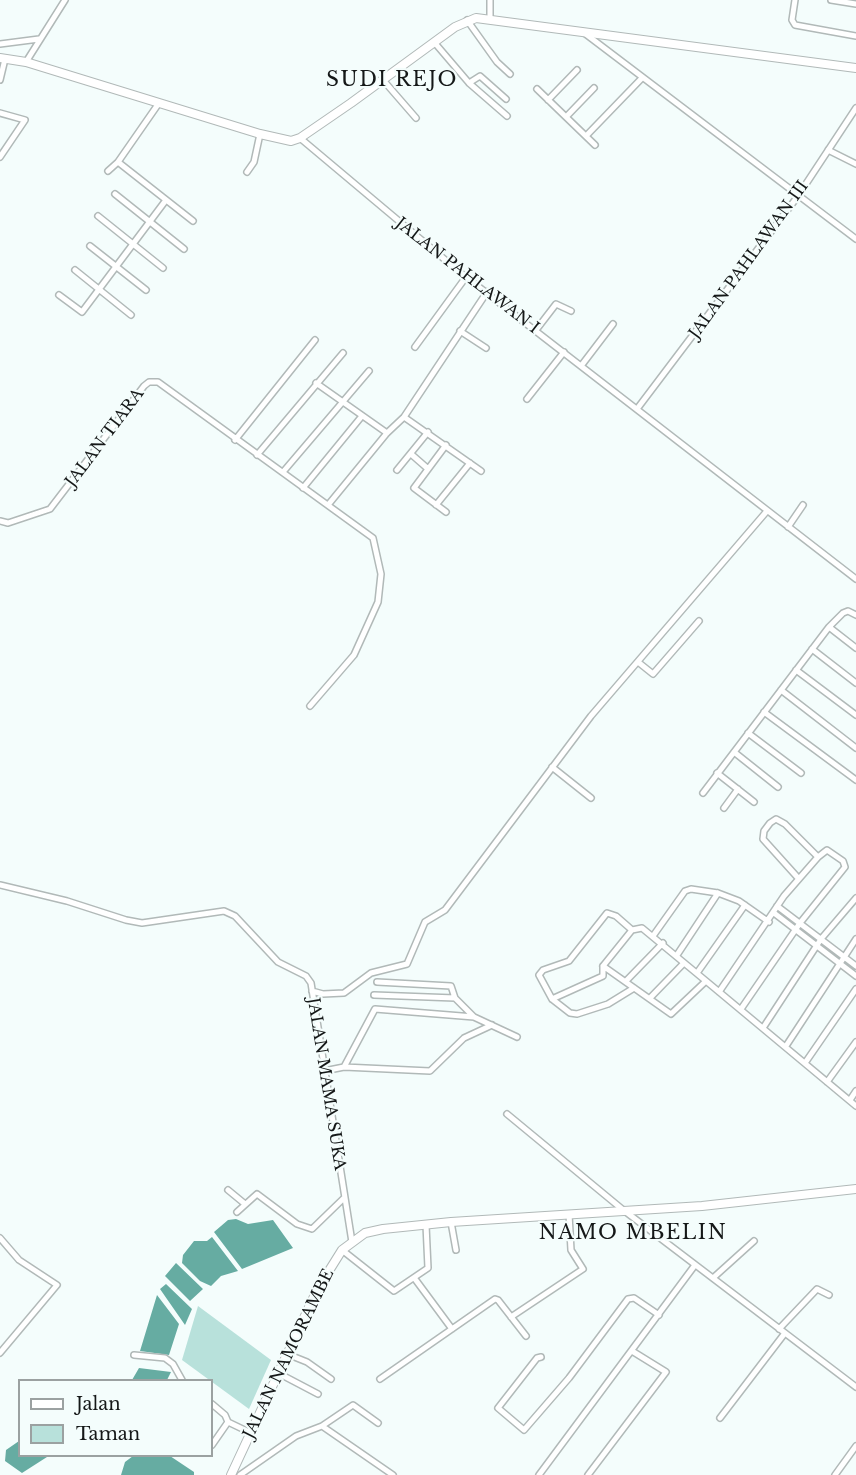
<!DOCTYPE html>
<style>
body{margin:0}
#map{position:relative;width:856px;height:1475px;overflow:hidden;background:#f4fdfc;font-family:"Libre Baskerville",serif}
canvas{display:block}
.legend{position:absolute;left:18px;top:1379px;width:195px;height:78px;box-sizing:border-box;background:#f4fdfc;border:2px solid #9ba1a1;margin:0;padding:8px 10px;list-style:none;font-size:18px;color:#151818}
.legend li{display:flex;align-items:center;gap:12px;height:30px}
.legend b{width:30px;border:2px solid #9ba1a1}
</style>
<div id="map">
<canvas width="856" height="1475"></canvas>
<ul class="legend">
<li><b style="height:8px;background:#fff"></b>Jalan</li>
<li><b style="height:16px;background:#b8e1db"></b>Taman</li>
</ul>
</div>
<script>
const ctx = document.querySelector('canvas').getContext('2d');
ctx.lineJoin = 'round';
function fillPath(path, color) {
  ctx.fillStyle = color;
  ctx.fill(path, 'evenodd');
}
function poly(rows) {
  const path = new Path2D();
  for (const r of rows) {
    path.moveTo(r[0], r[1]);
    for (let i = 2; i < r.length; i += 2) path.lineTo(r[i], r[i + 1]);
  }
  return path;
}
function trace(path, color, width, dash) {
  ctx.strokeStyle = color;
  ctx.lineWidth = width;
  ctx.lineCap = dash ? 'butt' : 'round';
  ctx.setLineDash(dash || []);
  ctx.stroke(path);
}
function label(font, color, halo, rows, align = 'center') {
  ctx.font = font + ' "Libre Baskerville",serif';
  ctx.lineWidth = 4.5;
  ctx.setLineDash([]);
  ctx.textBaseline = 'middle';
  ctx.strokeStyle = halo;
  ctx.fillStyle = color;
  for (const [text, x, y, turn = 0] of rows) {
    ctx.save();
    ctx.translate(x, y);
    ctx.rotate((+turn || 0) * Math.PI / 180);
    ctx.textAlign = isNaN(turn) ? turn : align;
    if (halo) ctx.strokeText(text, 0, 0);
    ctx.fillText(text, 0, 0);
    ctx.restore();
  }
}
fillPath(poly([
 [198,1306,271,1360,249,1409,182,1360]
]), '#b8e1db');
fillPath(poly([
 [236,1219,248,1224,273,1220,293,1248,242,1269,214,1232,228,1220],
 [212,1237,238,1271,221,1276,211,1286,200,1281,182,1263,183,1255,194,1241,207,1241],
 [176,1263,203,1289,190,1301,165,1276],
 [166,1284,192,1309,185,1325,160,1289],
 [157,1295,179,1324,169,1355,140,1351],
 [139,1368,171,1372,167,1380,132,1380],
 [19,1441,20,1456,54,1456,47,1457,22,1473,5,1461,6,1450],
 [133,1456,170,1456,194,1472,194,1475,121,1475,125,1462]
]), '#66aca2');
const minor = poly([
 [795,0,792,20,795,25,856,36],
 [831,0,856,4],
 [490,19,490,0],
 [467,20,497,62,510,74],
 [583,32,856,239],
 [434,42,469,83,507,116],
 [0,44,39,39],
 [26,62,65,0],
 [0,80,5,59],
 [383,80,416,118],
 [469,83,480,76,506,99],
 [537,89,595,145],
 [548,100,577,70],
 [159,103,118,162,193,221],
 [0,113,25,120,0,157],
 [566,117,594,88],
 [586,136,642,78],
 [300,138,462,274,856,579],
 [828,150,856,164],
 [108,171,118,162],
 [247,172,254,162,260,134],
 [115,194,184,249],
 [98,216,163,268],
 [90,246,146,290],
 [75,270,131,315],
 [59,295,82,312,166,200],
 [536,330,556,304,571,311],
 [460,331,486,348],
 [415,347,466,277],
 [581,366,613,324],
 [316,383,387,433],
 [527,399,564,352],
 [637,409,798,196,856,108],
 [404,417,481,471],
 [235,440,315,340],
 [411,454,427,468],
 [257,455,343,353],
 [397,470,428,432],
 [283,472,369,371],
 [303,488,362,416],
 [328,505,387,433,404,417,487,292],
 [436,505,470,463],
 [446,512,414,488,446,445],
 [0,521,8,523,50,509,144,386,149,382,158,382,373,538,381,574,378,602,354,655,310,706],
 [788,527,803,505],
 [829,627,856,648],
 [812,649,856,683],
 [638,662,653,674,699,621],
 [796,670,856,715],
 [781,690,856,748],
 [764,712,856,780],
 [748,733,801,773],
 [734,752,778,787],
 [552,767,591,798],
 [717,773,754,802],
 [703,793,829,627,843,613,848,611,856,615],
 [724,808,738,789],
 [799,879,763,839,764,831,770,823,776,819,785,824,818,857],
 [0,885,67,901,126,920,142,923,224,911,235,916,278,962,306,976,311,983,352,1242],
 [777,906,856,966],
 [774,913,856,976],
 [632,930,616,916,607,913,569,961,543,970,539,975,552,999,570,1013,577,1014,608,1004,634,988],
 [653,936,685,891,691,889,718,893,739,901,769,922],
 [677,955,718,893],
 [603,966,632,930,642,928,706,981],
 [697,973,745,905],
 [626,981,663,943],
 [377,982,451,986,455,998],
 [312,991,323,994,344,993,371,973,407,964,425,922,445,910,591,716,767,511],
 [719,992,784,896,818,857,827,850,843,861,845,867,800,923,741,1009],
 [374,995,455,998,474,1017],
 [650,998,684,963],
 [552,999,603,976,603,966,671,1014,706,981,856,1106],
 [763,1028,821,939,856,898],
 [786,1046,856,939],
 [805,1063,856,989],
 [344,1067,430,1071,464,1038,492,1025],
 [324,1071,344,1067,375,1009,474,1017,517,1037],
 [827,1082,856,1042],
 [850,1100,856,1091],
 [507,1114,622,1209,856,1387],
 [228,1190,245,1204],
 [237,1212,257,1194,297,1224,312,1229,344,1198],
 [451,1222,456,1250],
 [0,1238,19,1260,57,1285,0,1353],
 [342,1250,394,1291,428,1268,426,1225],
 [713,1278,754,1241],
 [415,1279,452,1329],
 [511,1317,583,1269,571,1250,569,1214],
 [779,1329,817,1289,829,1295],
 [287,1354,307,1362,331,1379],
 [134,1355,165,1358,173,1364,182,1380],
 [541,1357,537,1358,498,1408,524,1430,569,1378,628,1299,634,1298,659,1315],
 [278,1373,318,1394],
 [380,1379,495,1299,498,1300,526,1336],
 [212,1404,225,1415,228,1422,251,1433],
 [720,1418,785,1333],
 [322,1426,353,1405,378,1423],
 [212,1445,228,1422],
 [240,1475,296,1436,322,1426,393,1475],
 [539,1475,695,1265],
 [588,1475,666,1372,632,1351],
 [835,1475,856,1446]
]);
const secondary = poly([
 [0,58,26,62,260,134,291,141,300,138,351,103,455,27,476,18,856,68],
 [231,1475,317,1290,342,1250,365,1233,383,1229,451,1222,702,1206,856,1189]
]);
trace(minor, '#b1b9b8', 8);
trace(secondary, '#b1b9b8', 10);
trace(minor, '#fff', 5);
trace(secondary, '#fff', 8);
label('16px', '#151818', '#f4fdfc', [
 ["JALAN PAHLAWAN III",749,260,-54],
 ["JALAN PAHLAWAN I",467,276,38],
 ["JALAN TIARA",105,438,-53],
 ["JALAN MAMA SUKA",326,1084,81],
 ["JALAN NAMORAMBE",289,1354,-64]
]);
ctx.letterSpacing = '1.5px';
label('20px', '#151818', '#f4fdfc', [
 ["SUDI REJO",392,80],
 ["NAMO MBELIN",633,1233]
]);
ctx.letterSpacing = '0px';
</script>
